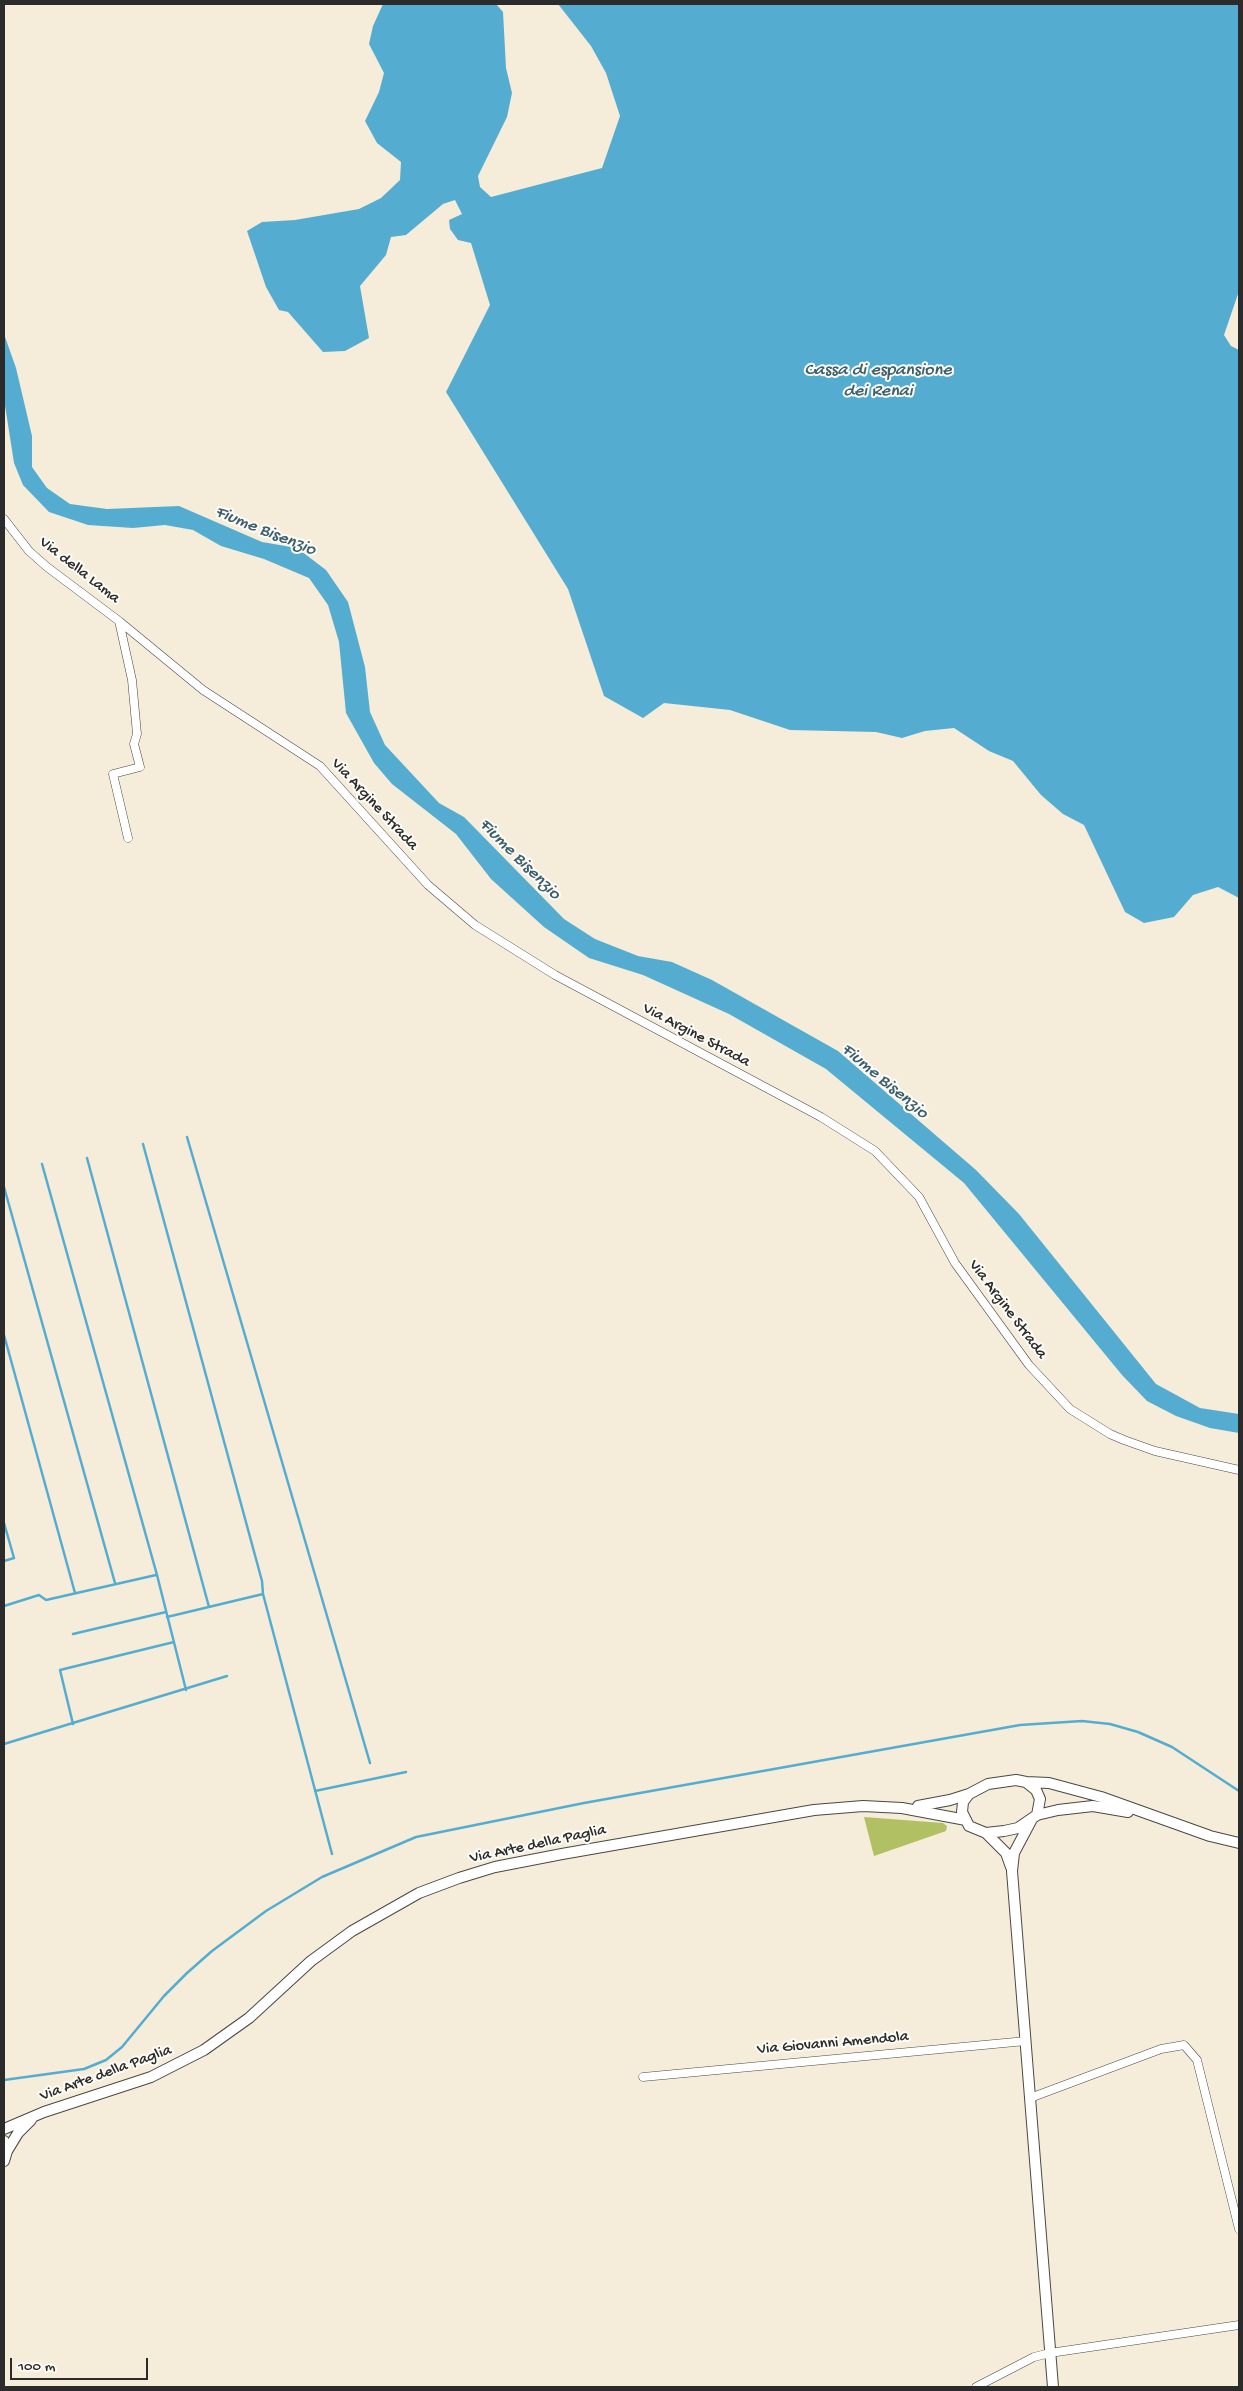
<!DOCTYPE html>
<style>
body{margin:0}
#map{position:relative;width:1243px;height:2391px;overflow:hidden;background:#f5edda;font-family:"Gochi Hand",sans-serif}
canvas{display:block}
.frame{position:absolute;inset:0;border:5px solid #2b2b2b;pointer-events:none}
.scale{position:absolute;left:10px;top:2358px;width:138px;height:22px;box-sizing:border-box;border:2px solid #2b2b2b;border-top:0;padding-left:6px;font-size:15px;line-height:18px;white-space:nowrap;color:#2b2b2b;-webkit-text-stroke:4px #fdfcf7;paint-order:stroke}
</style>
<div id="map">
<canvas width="1243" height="2391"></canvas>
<div class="frame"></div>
<div class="scale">100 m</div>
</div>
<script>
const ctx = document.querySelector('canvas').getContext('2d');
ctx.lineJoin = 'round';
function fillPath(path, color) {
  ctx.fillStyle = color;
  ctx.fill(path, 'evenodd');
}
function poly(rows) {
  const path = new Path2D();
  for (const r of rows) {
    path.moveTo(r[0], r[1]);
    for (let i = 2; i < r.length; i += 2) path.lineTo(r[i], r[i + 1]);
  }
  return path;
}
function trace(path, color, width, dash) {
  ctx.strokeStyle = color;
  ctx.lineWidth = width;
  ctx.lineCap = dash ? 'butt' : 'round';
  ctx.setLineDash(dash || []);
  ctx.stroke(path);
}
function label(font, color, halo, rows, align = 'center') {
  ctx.font = font + ' "Gochi Hand",sans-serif';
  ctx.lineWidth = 4;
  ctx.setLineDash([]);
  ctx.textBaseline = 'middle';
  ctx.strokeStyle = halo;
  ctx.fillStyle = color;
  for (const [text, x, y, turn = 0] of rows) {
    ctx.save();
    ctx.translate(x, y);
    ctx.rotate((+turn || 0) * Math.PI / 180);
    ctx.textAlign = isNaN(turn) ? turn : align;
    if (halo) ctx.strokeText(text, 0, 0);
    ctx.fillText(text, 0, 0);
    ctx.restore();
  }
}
fillPath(poly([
 [864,1817,943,1823,947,1826,946,1831,874,1856]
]), '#b0c063');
fillPath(poly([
 [383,4,496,4,503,12,506,68,512,93,507,117,478,176,480,187,491,197,602,168,620,116,606,73,591,46,558,4,1239,4,1239,291,1224,335,1231,346,1239,350,1239,898,1218,887,1193,895,1174,917,1144,923,1125,912,1084,825,1063,814,1041,795,1013,761,989,751,954,728,925,731,902,738,876,732,790,730,730,710,664,703,643,718,604,696,568,589,446,392,490,305,471,243,458,240,450,229,449,220,462,214,455,200,443,204,406,235,391,237,386,255,360,286,369,338,345,351,323,352,288,312,279,310,266,287,247,231,262,222,295,220,359,209,381,198,400,180,401,162,377,143,365,121,379,92,384,73,369,44,373,26],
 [4,334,16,368,32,436,32,467,47,488,70,504,107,509,179,506,262,542,297,548,326,570,348,602,365,667,370,712,385,745,439,803,464,817,564,919,595,939,638,956,672,962,712,980,838,1051,976,1170,1019,1214,1156,1384,1200,1408,1239,1414,1239,1433,1210,1428,1176,1416,1147,1401,1122,1375,964,1183,826,1069,729,1014,643,975,589,958,544,927,491,879,456,834,392,784,374,763,346,713,339,642,328,605,309,578,264,559,221,546,193,530,165,525,133,528,88,525,49,512,23,485,14,463,4,399]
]), '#54add1');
trace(poly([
 [187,1137,370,1763],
 [143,1144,262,1581,263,1594,332,1854],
 [87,1158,209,1607],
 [42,1164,157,1575,186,1690],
 [4,1187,115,1583],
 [4,1335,75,1593],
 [4,1523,14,1558,4,1561],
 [4,1606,39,1595,46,1600,156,1575],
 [167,1617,263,1594],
 [73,1634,166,1612],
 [73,1724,60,1670,174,1642],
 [4,1744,227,1676],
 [315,1791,406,1772],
 [4,2080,84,2069,106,2060,122,2047,164,1996,187,1973,212,1951,266,1911,322,1877,416,1837,584,1803,1020,1725,1082,1721,1110,1724,1138,1732,1172,1747,1239,1791]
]), '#54add1', 2.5);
const street = poly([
 [4,519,29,551,47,567,119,621,203,690,320,766,428,885,475,925,555,975,821,1117,875,1151,919,1197,955,1263,1029,1365,1070,1409,1110,1434,1124,1440,1155,1451,1239,1470],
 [119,621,132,680,137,734,134,744,140,767,113,774,128,838],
 [643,2077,1026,2041],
 [1030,2098,1161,2049,1184,2045,1197,2060,1239,2229],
 [976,2387,1034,2357,1050,2353,1239,2325]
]);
const secondary = poly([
 [1016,1780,1026,1782,1036,1790,1040,1799,1037,1815,1018,1828,1004,1831,986,1833,969,1826,962,1812,963,1802,969,1794,988,1784,1016,1780],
 [1026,1782,1049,1783,1101,1797,1210,1836,1239,1843],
 [918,1806,950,1800,969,1794],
 [1037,1815,1058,1810,1093,1806,1128,1812],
 [1031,1821,1014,1853,1012,1871,1053,2387],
 [986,1833,1006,1853,1011,1867],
 [4,2129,44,2112,151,2077,204,2050,249,2018,311,1961,352,1931,419,1893,459,1878,495,1867,562,1854,814,1810,863,1806,902,1808,966,1820],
 [4,2141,7,2151,4,2161],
 [7,2151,18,2133,31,2120]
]);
trace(street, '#494845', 9);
trace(secondary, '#494845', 12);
trace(street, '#fff', 8);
trace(secondary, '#fff', 10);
label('16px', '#2b2b2b', '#fdfcf7', [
 ["Via della Lama",79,571,38],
 ["Via Argine Strada",374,805,47],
 ["Via Argine Strada",696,1036,28],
 ["Via Argine Strada",1007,1310,53],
 ["Via Arte della Paglia",538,1845,-12],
 ["Via Giovanni Amendola",833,2044,-5],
 ["Via Arte della Paglia",106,2074,-20]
]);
label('italic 18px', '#3b5f6d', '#fdfcf7', [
 ["Cassa di espansione",878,371],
 ["dei Renai",878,392],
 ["Fiume Bisenzio",265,532,22],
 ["Fiume Bisenzio",519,860,45],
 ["Fiume Bisenzio",884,1082,40]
]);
</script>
